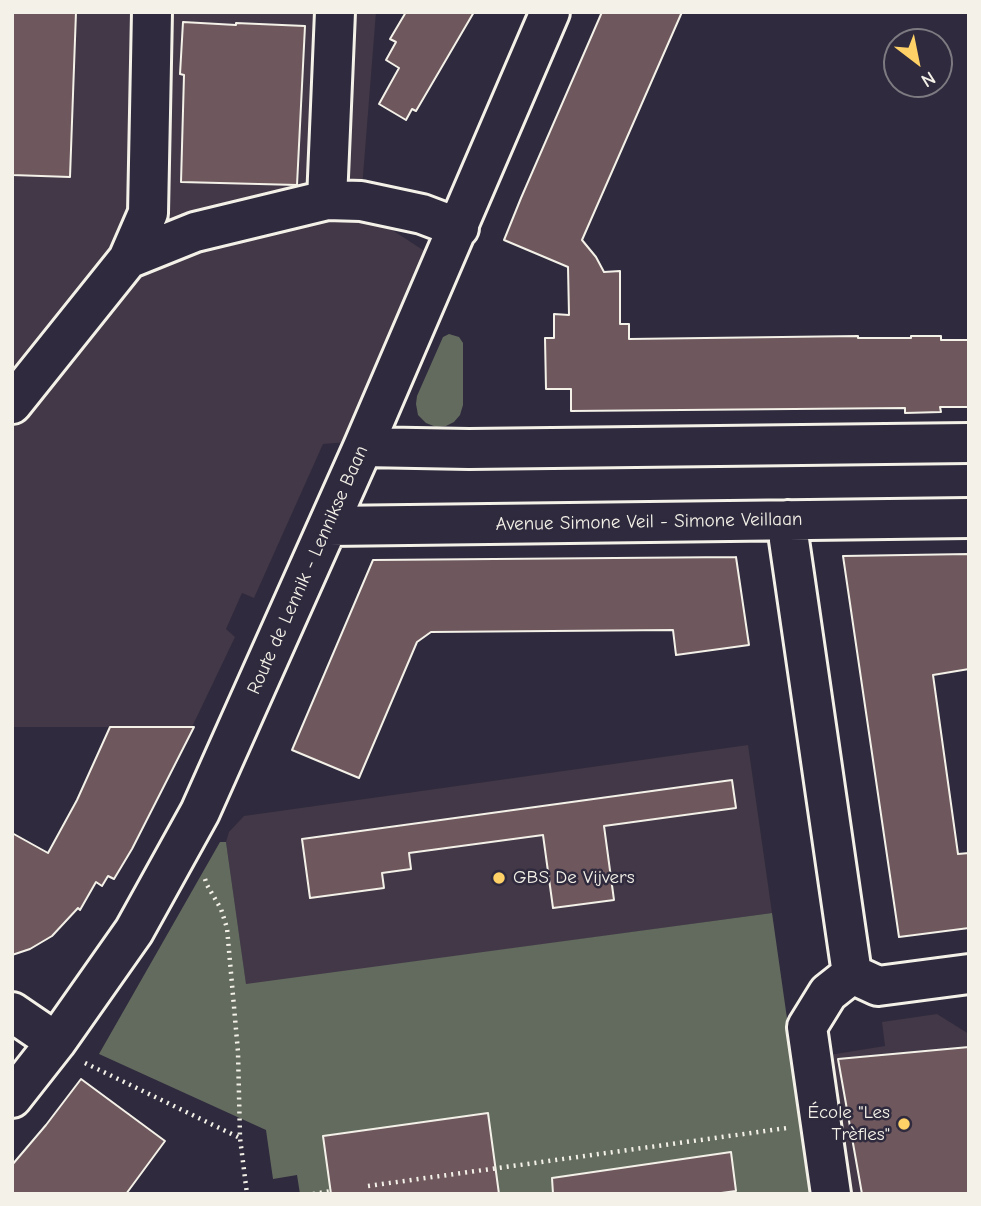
<!DOCTYPE html>
<meta charset="utf-8">
<style>
body{margin:0}
#map{position:relative;width:981px;height:1206px;overflow:hidden;background:#2f2a3d;font-family:"Comic Neue",sans-serif}
canvas{display:block}
.frame{position:absolute;inset:0;border:14px solid #f4f1e8;pointer-events:none}
.north{position:absolute;left:883px;top:28px;width:70px;height:70px;box-sizing:border-box;background:#2f2a3d;border:2px solid #7e7a81;border-radius:50%;rotate:148deg;font-size:19px;font-weight:700;line-height:28px;text-align:center;color:#f4f1e8}
.north::after{content:'';display:block;margin:auto;width:24px;height:32px;background:#ffd166;clip-path:polygon(50% 0,100% 100%,50% 72%,0 100%)}
</style>
<div id="map">
<canvas width="981" height="1206"></canvas>
<div class="frame"></div>
<div class="north">N</div>
</div>
<script>
const ctx = document.querySelector('canvas').getContext('2d');
ctx.lineJoin = 'round';
function fillPath(path, color) {
  ctx.fillStyle = color;
  ctx.fill(path, 'evenodd');
}
function poly(rows) {
  const path = new Path2D();
  for (const r of rows) {
    path.moveTo(r[0], r[1]);
    for (let i = 2; i < r.length; i += 2) path.lineTo(r[i], r[i + 1]);
  }
  return path;
}
function trace(path, color, width, dash) {
  ctx.strokeStyle = color;
  ctx.lineWidth = width;
  ctx.lineCap = dash ? 'butt' : 'round';
  ctx.setLineDash(dash || []);
  ctx.stroke(path);
}
function label(font, color, halo, rows, align = 'center') {
  ctx.font = font + ' "Comic Neue",sans-serif';
  ctx.lineWidth = 5;
  ctx.setLineDash([]);
  ctx.textBaseline = 'middle';
  ctx.strokeStyle = halo;
  ctx.fillStyle = color;
  for (const [text, x, y, turn = 0] of rows) {
    ctx.save();
    ctx.translate(x, y);
    ctx.rotate((+turn || 0) * Math.PI / 180);
    ctx.textAlign = isNaN(turn) ? turn : align;
    if (halo) ctx.strokeText(text, 0, 0);
    ctx.fillText(text, 0, 0);
    ctx.restore();
  }
}
fillPath(poly([
 [12,12,376,12,361,201,363,211,426,252,422,271,348,442,323,444,254,598,242,593,226,629,235,637,192,727,12,727],
 [748,745,772,913,246,985,226,842,229,832,244,816],
 [937,1014,969,1034,969,1194,848,1194,829,1055,885,1046,882,1022]
]), '#423847');
fillPath(poly([
 [449,334,459,337,463,343,463,405,460,415,454,422,446,426,436,427,426,423,418,415,416,404,417,396,443,337],
 [220,842,226,842,246,984,772,913,812,1194,300,1194,297,1175,273,1179,266,1130,99,1054]
]), '#636b5f');
const building = poly([
 [12,12,76,12,70,177,12,175,12,12],
 [406,12,474,12,416,111,412,109,406,120,379,104,399,68,386,60,396,42,390,39,406,12],
 [602,12,682,12,582,240,596,257,604,272,620,271,620,324,629,324,629,339,858,336,858,338,911,338,911,336,941,336,941,340,969,340,969,407,940,407,941,412,905,413,905,408,571,411,571,389,546,389,545,338,554,338,554,314,569,315,568,267,504,240,521,198,602,12],
 [183,22,236,25,236,23,305,26,297,185,181,182,184,75,180,74,183,22],
 [969,554,969,669,933,675,958,854,969,853,969,928,899,937,843,556,969,554],
 [736,557,749,645,676,655,673,630,431,632,417,642,359,778,292,750,373,560,736,557],
 [110,727,194,727,132,849,114,879,108,876,102,886,96,882,80,910,78,908,52,936,30,949,12,955,12,833,48,853,77,800,110,727],
 [732,780,736,808,604,826,614,900,553,908,543,835,409,853,411,869,382,873,384,888,310,898,302,839,732,780],
 [969,1047,969,1194,862,1194,838,1059,969,1047],
 [81,1079,165,1141,126,1194,12,1194,12,1165,46,1125,81,1079],
 [488,1113,499,1194,331,1194,323,1136,488,1113],
 [731,1152,736,1191,714,1194,553,1194,552,1178,731,1152]
]);
fillPath(building, '#6e585e');
trace(building, '#f4f1e8', 2);
const minor = poly([
 [327,200,335,12],
 [128,259,148,213,152,12],
 [12,404,128,259,195,232,327,200,361,201,422,214,459,228],
 [363,447,469,449,969,443],
 [788,520,789,540,852,974],
 [329,526,969,518],
 [852,974,878,986,969,974],
 [12,1012,56,1042],
 [12,1098,56,1042,134,931,200,812,363,447,550,12],
 [831,1194,807,1027,828,993,852,974]
]);
trace(minor, '#f4f1e8', 44);
trace(poly([
 [205,879,207,885,221,909,227,928,238,1052,240,1138,247,1194],
 [85,1063,240,1138],
 [368,1186,787,1128],
 [313,1194,331,1191]
]), '#f4f1e8', 4.5, [2, 5]);
trace(minor, '#2f2a3d', 38);
for (const [x, y, r, color] of [
 [499,878,7,"#ffd166"],
 [904,1124,7,"#ffd166"]
]) {
  const dot = new Path2D();
  dot.arc(x, y, r, 0, 2 * Math.PI);
  ctx.fillStyle = color;
  ctx.fill(dot);
  trace(dot, '#2f2a3d', 2.5);
}
label('19px', '#f4f1e8', '#2f2a3d', [
 ["Avenue Simone Veil - Simone Veillaan",649,522,-1],
 ["Route de Lennik - Lennikse Baan",308,570,-66]
]);
label('19px', '#f4f1e8', '#2f2a3d', [
 ["GBS De Vijvers",513,878],
 ["École \"Les",890,1113,"right"],
 ["Trèfles\"",890,1135,"right"]
], 'left');
</script>
